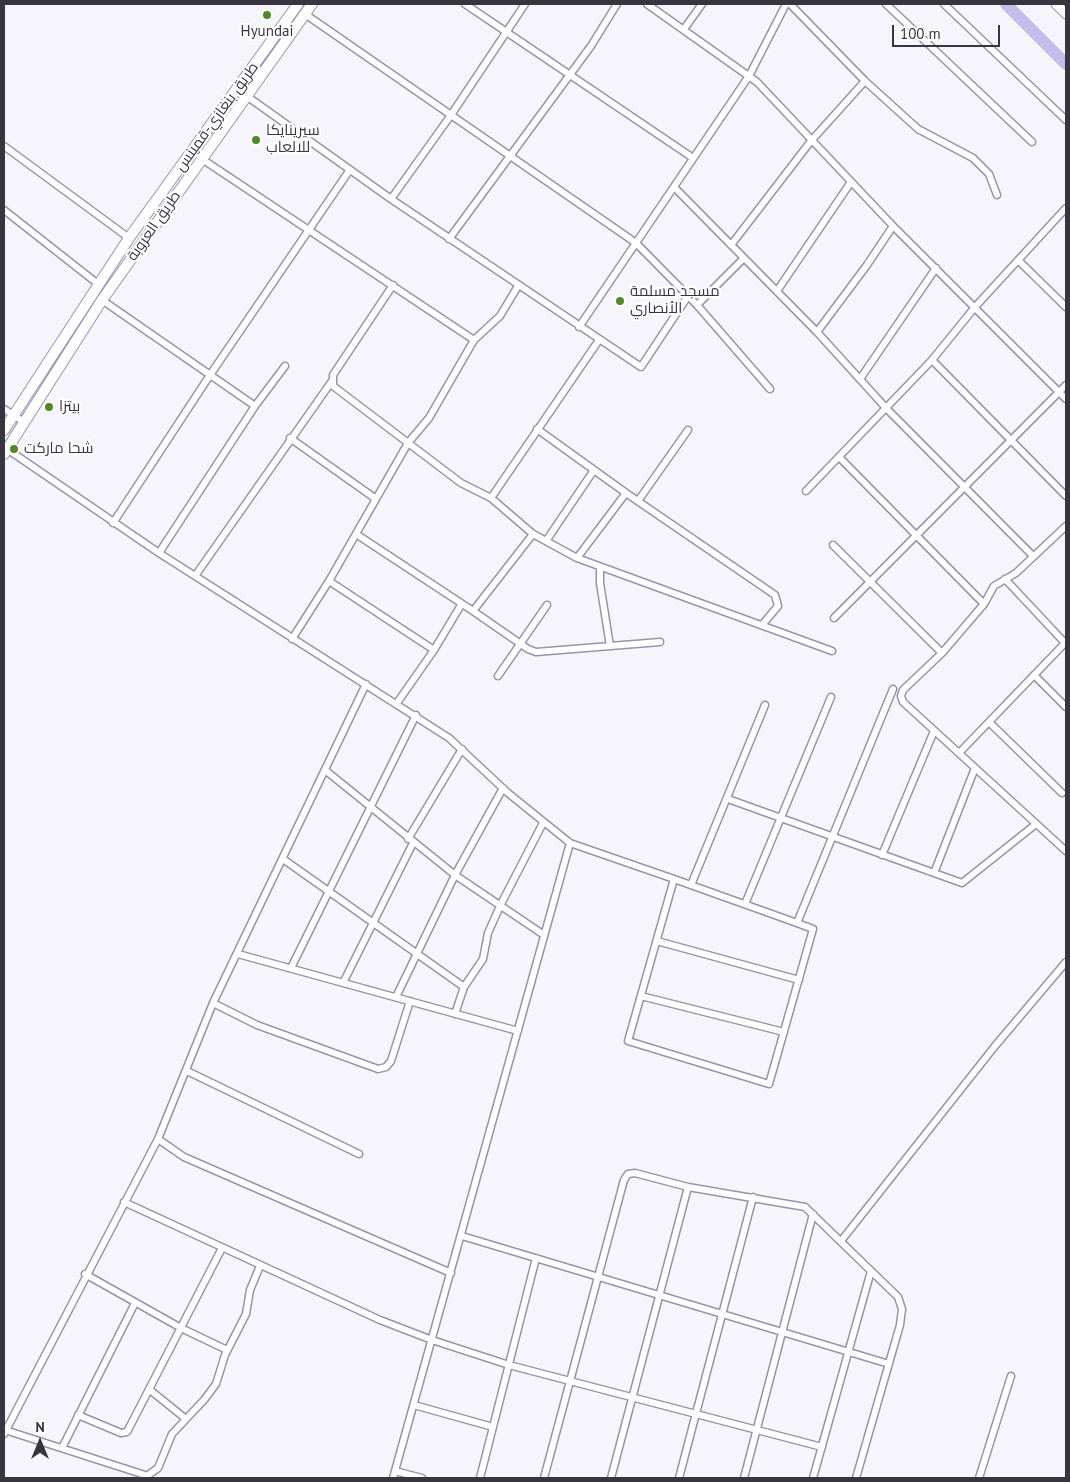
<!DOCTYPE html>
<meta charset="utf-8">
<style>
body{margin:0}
#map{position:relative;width:1070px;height:1482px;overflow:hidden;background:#f6f5fb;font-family:"PT Sans",sans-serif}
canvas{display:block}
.frame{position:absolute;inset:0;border:5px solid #363540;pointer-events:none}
.north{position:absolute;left:15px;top:1417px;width:50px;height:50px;-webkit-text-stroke:4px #fff;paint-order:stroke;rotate:0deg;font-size:14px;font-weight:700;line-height:20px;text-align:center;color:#363540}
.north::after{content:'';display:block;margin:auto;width:18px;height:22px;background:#363540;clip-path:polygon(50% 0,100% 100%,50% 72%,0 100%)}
.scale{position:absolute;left:892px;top:25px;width:108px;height:22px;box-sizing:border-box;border:2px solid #363540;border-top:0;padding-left:6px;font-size:15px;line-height:18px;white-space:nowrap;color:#363540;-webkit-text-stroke:4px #fff;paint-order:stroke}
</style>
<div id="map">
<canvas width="1070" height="1482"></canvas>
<div class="frame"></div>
<div class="north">N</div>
<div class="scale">100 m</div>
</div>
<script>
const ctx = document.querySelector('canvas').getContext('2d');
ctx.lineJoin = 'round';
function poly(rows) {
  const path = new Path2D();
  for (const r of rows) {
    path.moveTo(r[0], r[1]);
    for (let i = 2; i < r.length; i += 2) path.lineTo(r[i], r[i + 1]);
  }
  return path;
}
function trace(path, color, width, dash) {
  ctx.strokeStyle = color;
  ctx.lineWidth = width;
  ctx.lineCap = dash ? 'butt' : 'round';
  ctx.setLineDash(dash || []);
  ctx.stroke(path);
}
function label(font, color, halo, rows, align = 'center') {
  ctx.font = font + ' "PT Sans",Cairo,sans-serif';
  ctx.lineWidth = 4.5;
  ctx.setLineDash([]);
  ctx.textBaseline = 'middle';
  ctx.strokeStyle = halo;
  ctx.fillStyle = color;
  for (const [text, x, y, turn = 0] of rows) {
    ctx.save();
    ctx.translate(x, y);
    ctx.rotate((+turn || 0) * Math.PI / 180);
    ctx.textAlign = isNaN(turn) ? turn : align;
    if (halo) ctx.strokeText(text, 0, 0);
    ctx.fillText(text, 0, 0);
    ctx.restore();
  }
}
trace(poly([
 [1006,4,1066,64]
]), '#c4bdea', 12);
const street = poly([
 [465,4,693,158],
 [647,4,757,82,893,226,1066,399],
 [790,4,865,81,918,129,973,158,989,174,997,195],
 [886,4,1032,142],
 [944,4,1066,120],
 [305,14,636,243,697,305,770,389],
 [684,29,702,4],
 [248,97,391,199,641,367,688,296],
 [4,146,129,238],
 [202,159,474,340],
 [674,187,817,332,886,408,1033,556],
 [391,199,451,115,525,4],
 [4,210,98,284],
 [449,239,591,46,617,4],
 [731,245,811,141,865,81],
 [1019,261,1066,307],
 [393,285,333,375,333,386,461,483,491,498,533,534],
 [777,291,851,182],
 [102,300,255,406,159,553],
 [697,305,744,258],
 [579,327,749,76,786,4],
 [817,332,867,265,893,226],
 [932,360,1066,496],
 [860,379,936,268],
 [255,406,285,366],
 [4,409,24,422],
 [537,429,626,493,577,558],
 [290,438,376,499],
 [7,449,159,553,449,738,508,793,570,843,393,1478],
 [839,457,984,604],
 [806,491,932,360,975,307,1066,208],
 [626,493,775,595,778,606,762,625],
 [491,498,599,340],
 [638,501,688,430],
 [113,523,210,375,349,171],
 [1066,526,1016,573,994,586,984,604,942,653,903,690,901,696,903,702,1066,851],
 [356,534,473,611,533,534,577,558,832,651],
 [546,541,594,470],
 [833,545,942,653],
 [600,567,600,583,610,646],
 [195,576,332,381],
 [1005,579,1065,643],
 [329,581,434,650],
 [473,611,528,649,536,652,660,642],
 [834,618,1066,385],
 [292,639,329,581,408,443,429,418,474,340,500,316,518,286],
 [1034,675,1066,707],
 [498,676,547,605],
 [397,703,434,650,461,605],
 [989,722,1062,793],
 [959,753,1066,642],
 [325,770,455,875,544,935],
 [728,799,962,883,1036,824],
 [408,839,462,749],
 [570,843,674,879,628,1041,769,1084,813,929,797,923,893,689],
 [882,855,934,731],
 [283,859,464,987],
 [934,873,975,768],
 [674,879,797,923],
 [691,885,765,705],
 [745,904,831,697],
 [657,941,799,980],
 [238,954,518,1031],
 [291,968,416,715],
 [343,983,413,843],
 [641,996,784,1032],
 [396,997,455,875,503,788],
 [213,1003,257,1025,378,1069,386,1067,391,1061,410,1001],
 [455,1014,464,987,483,959,488,933,501,904,543,823],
 [187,1071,359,1154],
 [158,1139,184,1157,451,1273],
 [124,1202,380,1320,432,1340,509,1365,822,1447],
 [462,1236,889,1364],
 [841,1241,995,1046,1066,962],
 [85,1274,181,1328,227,1350],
 [150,1390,186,1419],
 [414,1405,493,1427],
 [78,1415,121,1433,127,1432,222,1248],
 [5,1430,145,1475],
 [4,1434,158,1139,213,1003,366,684],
 [62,1448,135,1303],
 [395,1471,422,1478],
 [144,1478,158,1468,172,1434,204,1400,216,1384,225,1355,246,1314,250,1290,260,1266],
 [480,1478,536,1258],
 [544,1478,624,1180,628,1174,635,1173,688,1187,805,1207,898,1297,902,1309,900,1325,856,1478],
 [611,1478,688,1187],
 [679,1478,753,1197],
 [744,1478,813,1214],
 [813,1478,871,1271],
 [979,1478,1011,1376]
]);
const secondary = poly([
 [1056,4,1066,14]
]);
const primary = poly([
 [4,430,129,238,298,4],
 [4,454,102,300,312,4]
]);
trace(street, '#9793ae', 9);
trace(secondary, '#9793ae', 11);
trace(primary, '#9793ae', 12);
trace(street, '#fff', 6);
trace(secondary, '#fff', 9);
trace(primary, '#fff', 10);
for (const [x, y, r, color] of [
 [267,15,5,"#508926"],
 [256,140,5,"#508926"],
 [620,301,5,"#508926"],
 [49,407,5,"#508926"],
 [14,449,5,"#508926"]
]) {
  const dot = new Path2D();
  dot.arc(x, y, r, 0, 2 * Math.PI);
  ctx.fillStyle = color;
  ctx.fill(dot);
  trace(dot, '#fff', 2);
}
label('15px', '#363540', '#fff', [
 ["Hyundai",267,32,"center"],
 ["سيرينايكا",266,131],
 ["للالعاب",266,148],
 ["مسجد مسلمة",630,292],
 ["الأنصاري",630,309],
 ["بيتزا",59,407],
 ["شحا ماركت",24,449]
], 'left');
label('15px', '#363540', '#fff', [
 ["طريق بنغازي-قمينس",217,117,-54],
 ["طريق العروبة",154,226,-55]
]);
</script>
